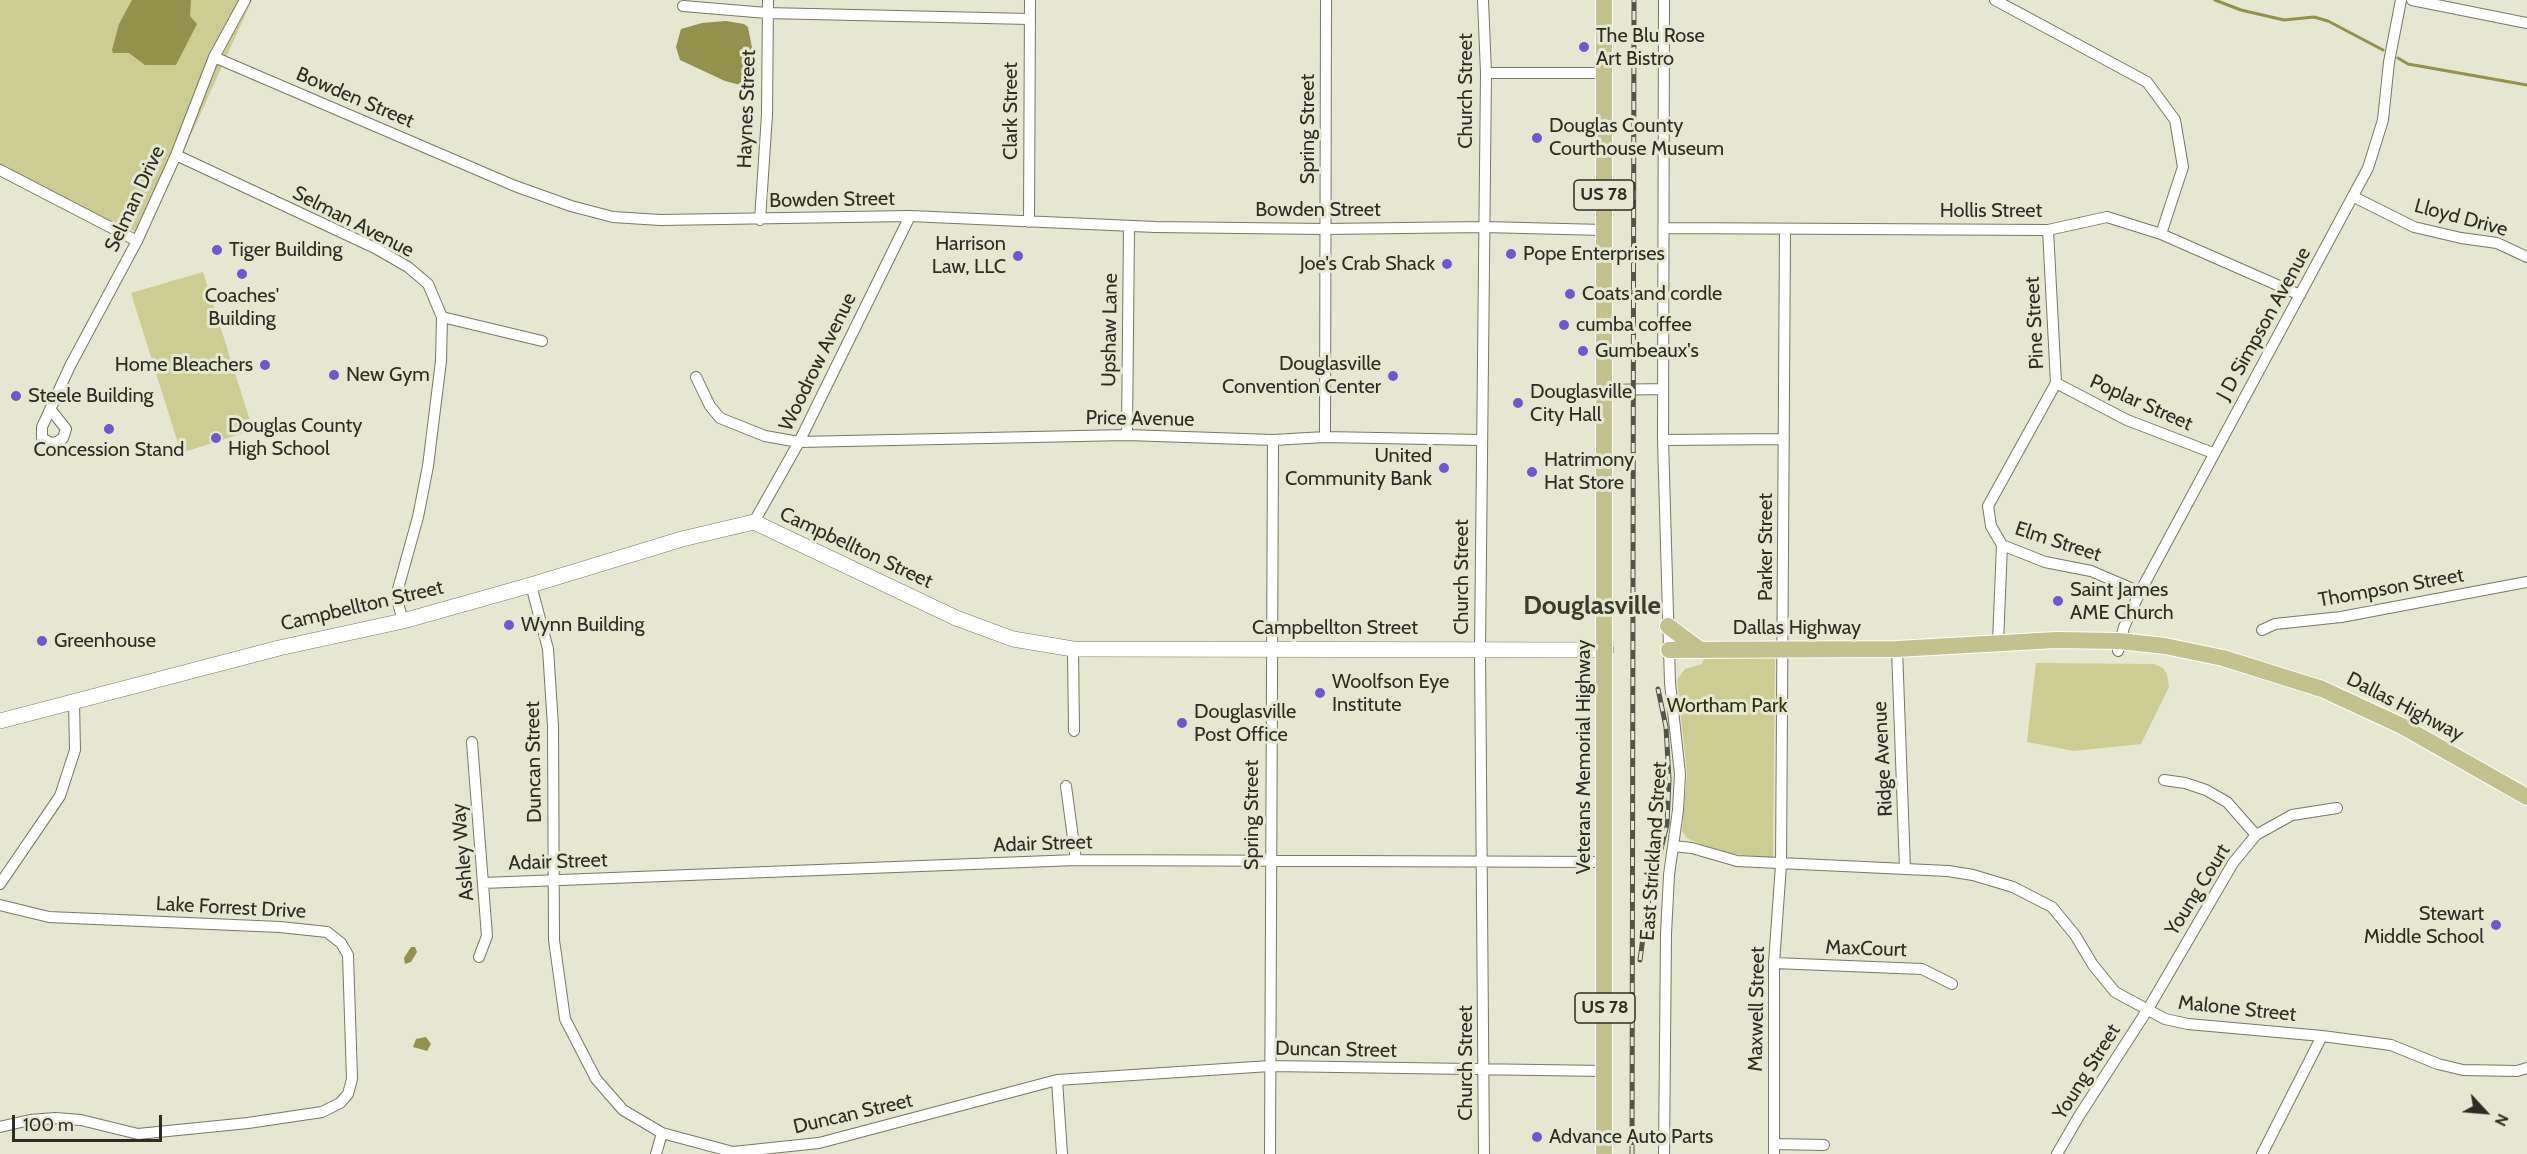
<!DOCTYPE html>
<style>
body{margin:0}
#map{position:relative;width:2527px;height:1154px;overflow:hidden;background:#e6e7d1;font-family:Cabin,sans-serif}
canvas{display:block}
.north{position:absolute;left:2455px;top:1082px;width:60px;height:60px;-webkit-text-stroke:4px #e6e7d1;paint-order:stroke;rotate:116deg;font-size:16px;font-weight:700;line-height:24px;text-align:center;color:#2d2d24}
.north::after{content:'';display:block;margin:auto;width:21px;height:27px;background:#2d2d24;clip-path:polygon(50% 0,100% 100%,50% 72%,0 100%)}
.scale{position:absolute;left:12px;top:1115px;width:150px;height:27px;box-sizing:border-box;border:3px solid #2d2d24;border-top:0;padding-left:8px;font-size:18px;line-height:21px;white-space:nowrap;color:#2d2d24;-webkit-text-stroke:4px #e6e7d1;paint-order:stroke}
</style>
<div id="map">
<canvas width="2527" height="1154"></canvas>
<div class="north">N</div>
<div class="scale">100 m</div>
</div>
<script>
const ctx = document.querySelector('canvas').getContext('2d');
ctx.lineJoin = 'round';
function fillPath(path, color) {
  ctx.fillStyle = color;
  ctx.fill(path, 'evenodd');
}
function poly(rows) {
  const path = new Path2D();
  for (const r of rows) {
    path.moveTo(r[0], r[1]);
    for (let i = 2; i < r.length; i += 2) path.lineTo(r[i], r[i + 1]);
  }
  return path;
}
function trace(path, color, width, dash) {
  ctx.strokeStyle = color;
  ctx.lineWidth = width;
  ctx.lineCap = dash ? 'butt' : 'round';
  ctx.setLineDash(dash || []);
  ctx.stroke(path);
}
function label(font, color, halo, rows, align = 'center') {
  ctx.font = font + ' Cabin,sans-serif';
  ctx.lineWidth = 6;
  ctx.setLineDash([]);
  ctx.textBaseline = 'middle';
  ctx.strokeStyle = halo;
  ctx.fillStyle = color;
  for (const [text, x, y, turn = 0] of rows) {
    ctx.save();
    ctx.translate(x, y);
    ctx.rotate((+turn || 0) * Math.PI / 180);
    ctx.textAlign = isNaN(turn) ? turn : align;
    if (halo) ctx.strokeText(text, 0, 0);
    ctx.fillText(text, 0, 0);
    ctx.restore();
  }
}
fillPath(poly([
 [0,0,252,0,182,155,137,232,49,195,0,168],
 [203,272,253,430,181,453,131,293],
 [1775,656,1773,858,1725,853,1688,839,1682,831,1687,773,1677,680,1685,669,1702,664,1704,659],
 [2036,663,2154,664,2163,668,2167,674,2169,687,2141,744,2074,751,2027,742]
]), '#cdcc93');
fillPath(poly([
 [132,0,191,0,190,16,197,24,176,65,145,65,129,53,113,53,112,50,119,24],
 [726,21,744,24,748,27,754,58,756,74,753,83,740,85,725,81,680,60,676,47,681,29,702,23],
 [411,947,415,947,417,952,411,962,405,964,404,958],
 [426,1037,431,1044,427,1051,413,1047,416,1039]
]), '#93914b');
trace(poly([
 [2215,0,2241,10,2284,20,2314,17,2328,21,2383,50],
 [2398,58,2408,64,2527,85]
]), '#93914b', 3);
const street = poly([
 [1483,0,1486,73,1480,649,1484,1154],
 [1995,0,2147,82,2175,120,2183,167,2161,234],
 [2412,0,2527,23],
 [683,6,767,13,1029,19],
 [214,57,515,186,571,206,613,217,660,220,910,216,1155,227,1325,229,1483,227,1604,230],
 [1486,73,1604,73],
 [176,155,375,248,408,267,428,284,442,317,441,361,428,466,418,517,398,589,398,603,403,621],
 [0,170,137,241],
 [2354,197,2414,227,2461,238,2497,243,2527,257],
 [760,220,767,115,768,0],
 [1029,222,1030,0],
 [1665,228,2048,230,2107,217,2161,234,2300,295],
 [2048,230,2056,383,1988,506,1991,526,2002,545,2045,562,2091,571,2140,592],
 [442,317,542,341],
 [696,377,710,406,720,418,765,436,799,442,1127,435,1273,440,1325,437,1481,440],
 [2056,383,2127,420,2213,453],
 [1604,390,1663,389],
 [51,410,66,429,63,438,57,442,51,443,42,438,42,427,70,366,137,241,176,155,214,57,245,0],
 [1127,435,1129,226],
 [1325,437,1326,0],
 [1663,440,1784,439],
 [754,522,799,442,910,216],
 [531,585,548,649,553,726,554,940,565,1019,596,1079,623,1110,662,1133,733,1152,819,1143,1057,1080,1270,1066,1605,1071],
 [2262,630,2275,624,2341,617,2527,582],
 [1998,642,2002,545],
 [1073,649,1074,731],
 [1897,649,1905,869],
 [2118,651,2124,627,2140,592,2368,168,2383,120,2389,62,2401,0],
 [472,742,487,936,479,957],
 [2164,780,2185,783,2206,790,2227,802,2256,835],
 [1066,786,1076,860],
 [1673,846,1692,848,1737,861,1948,871,1973,875,2013,887,2052,907,2075,935,2093,965,2115,992,2165,1019,2188,1024,2322,1036,2391,1045,2438,1064,2463,1070,2517,1071,2527,1068],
 [483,883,1076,860,1605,862],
 [0,884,60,796,75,750,74,702],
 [0,905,49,917,280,927,327,932,341,943,348,955,352,1079,348,1094,340,1103,322,1112,248,1123,138,1134,81,1120,55,1118,30,1120,0,1127],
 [1774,963,1922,969,1952,984],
 [1057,1080,1062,1154],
 [1774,1144,1824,1145],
 [656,1154,662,1133],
 [1270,1154,1273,440],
 [1664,1154,1666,934,1669,875,1678,810,1680,774,1670,683,1663,440,1664,0],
 [1774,1154,1774,963,1781,865,1785,230],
 [2057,1154,2079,1116,2148,1009,2233,863,2256,835,2292,815,2337,808],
 [2262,1154,2322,1036]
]);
const secondary = poly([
 [0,721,279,648,403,621,531,585,682,539,754,522,956,618,1013,639,1073,649,1606,650]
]);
const primary = poly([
 [1604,0,1604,1154],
 [1668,626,1699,649],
 [1669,650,1897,649,2056,640,2119,641,2165,646,2223,658,2322,689,2402,726,2527,797]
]);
trace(street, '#787864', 12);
trace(secondary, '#787864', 16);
trace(primary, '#fff', 18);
trace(street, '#fff', 10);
trace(secondary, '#fff', 15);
trace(primary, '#c3c28f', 16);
const rail = poly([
 [1640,960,1647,908,1667,824,1669,780,1666,727,1658,689],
 [1632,1154,1634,0]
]);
trace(rail, '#545449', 5);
trace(rail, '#e6e7d1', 3, [9]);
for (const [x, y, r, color] of [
 [1584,47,6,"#6e57d0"],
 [1537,138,6,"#6e57d0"],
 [217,250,6,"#6e57d0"],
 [1511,254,6,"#6e57d0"],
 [1018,256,6,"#6e57d0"],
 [1447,264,6,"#6e57d0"],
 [242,274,6,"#6e57d0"],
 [1570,294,6,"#6e57d0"],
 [1564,325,6,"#6e57d0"],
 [1583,351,6,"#6e57d0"],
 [265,365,6,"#6e57d0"],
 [334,375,6,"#6e57d0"],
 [1393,376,6,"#6e57d0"],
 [16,396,6,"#6e57d0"],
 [1518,403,6,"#6e57d0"],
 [109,429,6,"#6e57d0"],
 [216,438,6,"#6e57d0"],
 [1444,468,6,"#6e57d0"],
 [1532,472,6,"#6e57d0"],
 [2058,601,6,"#6e57d0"],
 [509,625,6,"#6e57d0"],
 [42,641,6,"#6e57d0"],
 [1320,693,6,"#6e57d0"],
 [1182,723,6,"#6e57d0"],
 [2496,925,6,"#6e57d0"],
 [1537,1137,6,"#6e57d0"]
]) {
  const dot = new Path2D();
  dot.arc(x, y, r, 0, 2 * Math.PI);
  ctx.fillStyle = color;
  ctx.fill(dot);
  trace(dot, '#e6e7d1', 2);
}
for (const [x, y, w] of [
 [1604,195,60],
 [1605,1008,60]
]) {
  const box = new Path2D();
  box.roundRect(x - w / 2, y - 15, w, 30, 4.5);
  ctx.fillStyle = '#e6e7d1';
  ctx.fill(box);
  trace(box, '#2d2d24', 1.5);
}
label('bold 18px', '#2d2d24', null, [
 ["US 78",1604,195],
 ["US 78",1605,1008]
]);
label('20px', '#2d2d24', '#e6e7d1', [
 ["The Blu Rose",1596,36],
 ["Art Bistro",1596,59],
 ["Douglas County",1549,126],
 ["Courthouse Museum",1549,149],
 ["Harrison",1006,244,"right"],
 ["Law, LLC",1006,267,"right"],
 ["Tiger Building",229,250],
 ["Pope Enterprises",1523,254],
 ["Joe's Crab Shack",1435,264,"right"],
 ["Coats and cordle",1582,294],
 ["Coaches'",242,296,"center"],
 ["Building",242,319,"center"],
 ["cumba coffee",1576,325],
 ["Gumbeaux's",1595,351],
 ["Douglasville",1381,364,"right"],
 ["Convention Center",1381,387,"right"],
 ["Home Bleachers",253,365,"right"],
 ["New Gym",346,375],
 ["Douglasville",1530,392],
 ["City Hall",1530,415],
 ["Steele Building",28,396],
 ["Douglas County",228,426],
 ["High School",228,449],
 ["Concession Stand",109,450,"center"],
 ["United",1432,456,"right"],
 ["Community Bank",1432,479,"right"],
 ["Hatrimony",1544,460],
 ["Hat Store",1544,483],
 ["Saint James",2070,590],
 ["AME Church",2070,613],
 ["Wynn Building",521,625],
 ["Greenhouse",54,641],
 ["Woolfson Eye",1332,682],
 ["Institute",1332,705],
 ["Douglasville",1194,712],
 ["Post Office",1194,735],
 ["Stewart",2484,914,"right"],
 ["Middle School",2484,937,"right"],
 ["Advance Auto Parts",1549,1137]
], 'left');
label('20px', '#2d2d24', '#e6e7d1', [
 ["Church Street",1466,91,-90],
 ["Bowden Street",355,98,23],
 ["Haynes Street",747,109,-88],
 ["Clark Street",1011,111,-90],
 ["Spring Street",1308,129,-90],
 ["Selman Drive",135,199,-65],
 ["Bowden Street",832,200,-1],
 ["Bowden Street",1318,210],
 ["Hollis Street",1991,211],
 ["Lloyd Drive",2461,218,15],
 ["Selman Avenue",353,222,27],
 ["Pine Street",2035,323,-93],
 ["J D Simpson Avenue",2264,324,-61],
 ["Upshaw Lane",1110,330,-89],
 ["Woodrow Avenue",818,362,-64],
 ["Poplar Street",2141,403,24],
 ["Price Avenue",1140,419,1],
 ["Elm Street",2058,542,18],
 ["Parker Street",1766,547,-90],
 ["Campbellton Street",856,548,25],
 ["Church Street",1462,577,-90],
 ["Thompson Street",2391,588,-10],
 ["Campbellton Street",362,606,-13],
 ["Campbellton Street",1335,628],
 ["Dallas Highway",1797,628],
 ["Dallas Highway",2405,707,27],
 ["Veterans Memorial Highway",1584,757,-90],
 ["Ridge Avenue",1883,759,-93],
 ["Duncan Street",534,762,-91],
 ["Spring Street",1252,815,-90],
 ["Adair Street",1043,844,-2],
 ["East Strickland Street",1654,851,-86],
 ["Ashley Way",463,852,-95],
 ["Adair Street",558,862,-2],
 ["Young Court",2198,890,-58],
 ["Lake Forrest Drive",231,908,3],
 ["MaxCourt",1866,949,2],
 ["Maxwell Street",1757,1009,-89],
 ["Malone Street",2237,1009,6],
 ["Duncan Street",1336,1050,1],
 ["Church Street",1466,1063,-90],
 ["Young Street",2087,1072,-58],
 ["Duncan Street",853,1114,-13]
]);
label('20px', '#2f2e0e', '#e6e7d1', [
 ["Wortham Park",1727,706]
]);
label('bold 26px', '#3d3c2b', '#e6e7d1', [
 ["Douglasville",1592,606]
]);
</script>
